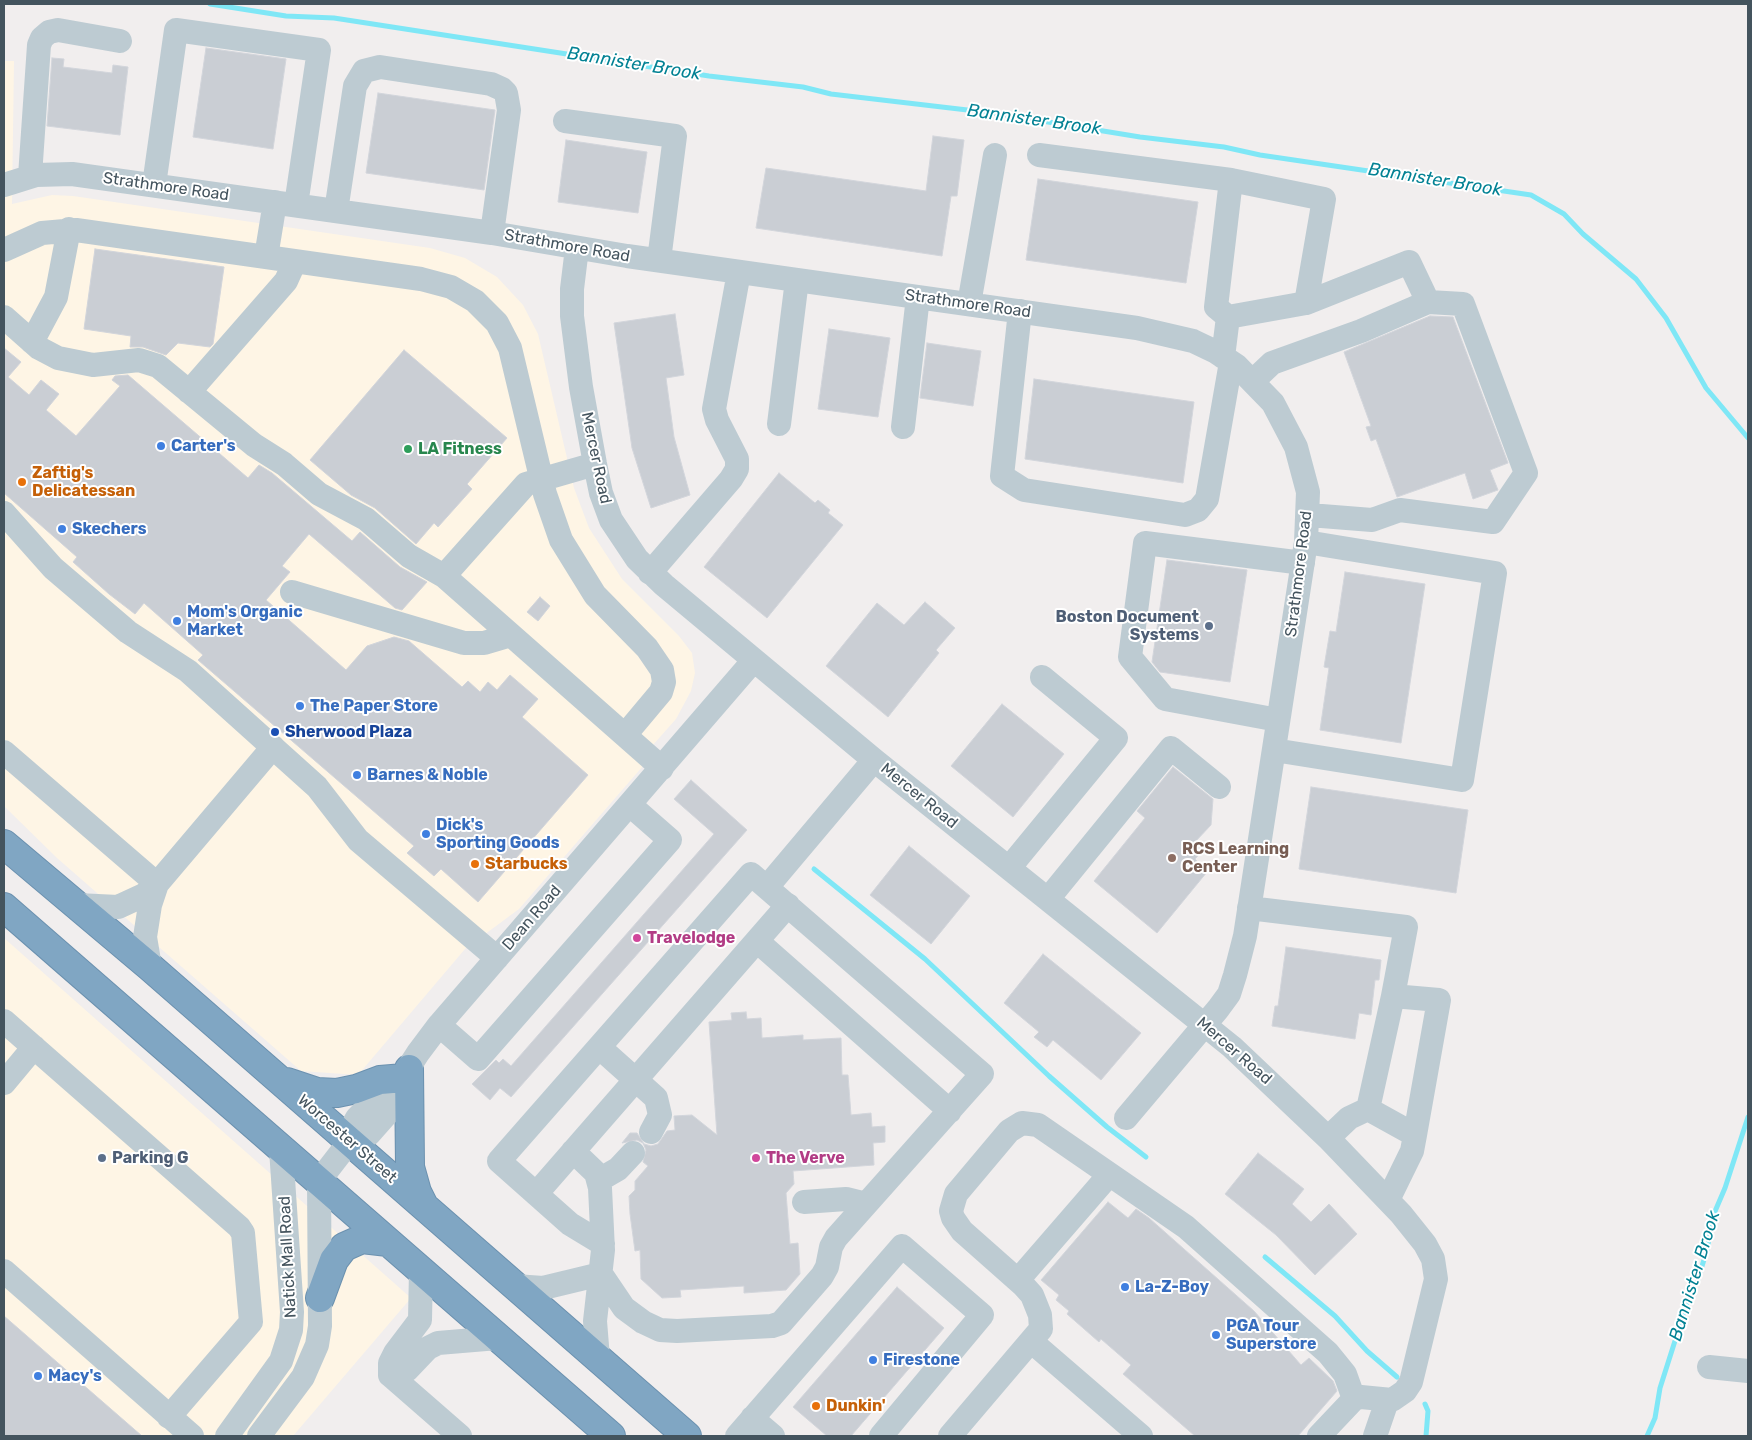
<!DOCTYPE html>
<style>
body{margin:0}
#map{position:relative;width:1752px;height:1440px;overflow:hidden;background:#f1eeee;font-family:Rubik,sans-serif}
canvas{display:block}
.frame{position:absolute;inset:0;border:5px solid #44545e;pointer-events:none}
</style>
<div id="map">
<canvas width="1752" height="1440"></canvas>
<div class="frame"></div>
</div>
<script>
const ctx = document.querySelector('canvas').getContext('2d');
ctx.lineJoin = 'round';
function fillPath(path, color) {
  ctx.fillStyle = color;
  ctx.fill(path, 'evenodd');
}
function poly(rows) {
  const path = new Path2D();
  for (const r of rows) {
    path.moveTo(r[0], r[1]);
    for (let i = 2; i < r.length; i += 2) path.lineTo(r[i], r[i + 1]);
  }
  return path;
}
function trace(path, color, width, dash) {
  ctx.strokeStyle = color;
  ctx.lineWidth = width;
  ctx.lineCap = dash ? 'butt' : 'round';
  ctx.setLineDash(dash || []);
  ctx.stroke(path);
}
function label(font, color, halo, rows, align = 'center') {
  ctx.font = font + ' Rubik,sans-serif';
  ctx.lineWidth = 4;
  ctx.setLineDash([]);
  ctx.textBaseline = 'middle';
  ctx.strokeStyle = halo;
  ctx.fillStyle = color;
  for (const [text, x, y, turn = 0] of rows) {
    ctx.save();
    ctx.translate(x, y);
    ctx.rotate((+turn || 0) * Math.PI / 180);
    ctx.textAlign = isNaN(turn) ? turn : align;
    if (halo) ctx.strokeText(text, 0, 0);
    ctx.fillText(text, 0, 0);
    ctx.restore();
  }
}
fillPath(poly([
 [4,61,14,61,12,204,52,195,73,196,430,248,465,258,497,277,523,305,538,334,574,488,589,528,622,579,679,636,692,653,695,673,691,691,676,719,652,746,656,751,519,909,465,949,358,1075,301,1071,57,858,4,806],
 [4,938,411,1298,293,1436,4,1436]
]), '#fef5e5');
trace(poly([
 [210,4,286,16,334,18,709,76,803,87,831,94,993,113,1140,137,1224,147,1260,155,1531,195,1564,214,1583,234,1636,279,1666,318,1706,388,1748,438],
 [814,869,925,959,1049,1076,1107,1127,1146,1157],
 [1265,1257,1335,1316,1367,1351,1397,1377],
 [1425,1404,1428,1411,1426,1436],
 [1647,1436,1655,1418,1660,1388,1688,1300,1698,1279,1707,1250,1713,1216,1725,1188,1748,1117]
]), '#7fe7f6', 5);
const building = poly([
 [206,48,286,59,273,149,193,137,206,48],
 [52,58,64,59,63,67,112,73,113,65,128,67,120,135,47,126,52,58],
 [378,93,495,110,484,190,366,173,378,93],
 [933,136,964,140,957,196,951,196,942,256,756,228,766,168,926,191,933,136],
 [566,140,647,152,638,213,558,202,566,140],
 [1038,179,1198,202,1186,283,1026,260,1038,179],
 [95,249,224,267,213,344,210,347,178,343,166,355,143,347,130,347,131,336,84,329,95,249],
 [675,314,684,375,666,378,674,437,690,495,651,508,632,448,614,323,675,314],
 [1430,316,1453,317,1508,463,1490,470,1498,490,1473,499,1465,473,1397,497,1376,439,1371,441,1366,427,1371,426,1344,352,1430,316],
 [829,329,890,338,878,417,818,409,829,329],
 [927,343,981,351,973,406,920,398,927,343],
 [4,348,21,362,8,377,29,395,41,380,59,394,46,410,76,436,120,386,112,380,115,376,128,375,248,478,259,465,272,473,352,541,360,532,400,567,427,582,402,610,395,608,309,534,282,566,290,572,266,600,346,670,367,646,394,637,409,641,462,687,468,681,480,692,488,682,497,690,510,675,538,699,522,717,588,775,478,902,441,869,434,876,407,853,414,846,198,660,203,655,144,603,135,614,109,594,73,562,77,557,4,493,4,348],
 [404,350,507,438,467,484,472,489,438,527,434,523,416,544,375,508,351,495,310,460,404,350],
 [1034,379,1194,402,1183,483,1025,459,1034,379],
 [779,473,815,503,818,500,830,510,828,513,843,525,767,618,704,567,779,473],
 [1167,560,1247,570,1230,682,1160,672,1152,662,1167,560],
 [1345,572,1425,584,1401,743,1320,730,1329,668,1324,667,1330,631,1336,632,1345,572],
 [540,597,550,606,538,621,527,612,540,597],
 [925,602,955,628,936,650,939,653,888,717,826,666,877,603,904,625,925,602],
 [1002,704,1064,754,1013,817,951,766,1002,704],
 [1173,767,1213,799,1211,825,1195,842,1203,850,1195,859,1207,872,1157,933,1094,881,1145,818,1137,811,1173,767],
 [691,780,747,830,511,1097,500,1088,490,1100,472,1084,496,1060,499,1063,503,1059,511,1066,714,834,674,799,691,780],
 [1311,787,1468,810,1456,893,1299,869,1311,787],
 [909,846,970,896,931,944,870,895,909,846],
 [1286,947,1381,960,1379,980,1375,980,1371,1015,1359,1013,1355,1039,1272,1026,1275,1006,1278,1006,1286,947],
 [1043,954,1141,1033,1101,1080,1053,1040,1047,1047,1034,1037,1039,1032,1004,1003,1043,954],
 [746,1012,747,1019,761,1018,762,1038,803,1035,803,1040,841,1038,842,1075,848,1075,851,1115,871,1113,872,1127,885,1126,885,1142,873,1143,874,1165,793,1171,794,1184,786,1193,790,1244,798,1243,800,1274,786,1290,744,1293,744,1286,680,1290,681,1297,662,1298,641,1279,640,1250,635,1251,630,1214,629,1196,635,1190,635,1181,648,1166,643,1162,646,1150,643,1143,637,1140,622,1143,630,1133,637,1133,644,1144,651,1146,658,1144,667,1131,675,1130,674,1116,692,1115,717,1135,709,1022,732,1020,731,1013,746,1012],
 [1258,1153,1304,1189,1292,1204,1311,1222,1329,1204,1357,1234,1315,1275,1276,1235,1225,1194,1258,1153],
 [1108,1202,1128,1218,1136,1209,1149,1218,1254,1311,1301,1365,1309,1358,1333,1381,1337,1391,1298,1436,1195,1436,1123,1374,1131,1365,1101,1339,1099,1342,1067,1314,1069,1311,1056,1300,1059,1295,1041,1280,1108,1202],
 [897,1287,944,1328,851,1436,827,1436,793,1407,897,1287],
 [4,1316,142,1436,4,1436,4,1316]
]);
fillPath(building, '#caced4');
trace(building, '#d2d5db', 1);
const highway = poly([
 [4,844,150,967,687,1436],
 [4,907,611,1436],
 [409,1069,410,1167,417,1192,423,1204],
 [287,1082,317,1092,337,1093,356,1089,380,1080,404,1078],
 [320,1298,334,1260,344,1247,362,1239,388,1242]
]);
trace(highway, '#6b91af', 30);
trace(poly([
 [565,121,675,136,659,260],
 [1039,155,1231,180],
 [30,176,39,45,42,38,49,32,58,30,120,41],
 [4,185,36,175,72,174,492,233,627,256,1137,328,1193,341,1216,352,1237,366,1273,403,1296,447,1308,492,1306,542,1245,936,1235,975,1229,994,1218,1009,1126,1118],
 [154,185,176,30,319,50,296,205],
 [336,211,355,86,364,71,380,67,491,84,502,89,506,93,509,110,492,233],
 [577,248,572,289,572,316,581,387,595,464,601,493,611,520,637,559,664,585,874,760,1232,1047,1328,1138,1401,1214,1425,1244,1433,1259,1436,1279,1411,1382,1405,1391,1392,1400,1361,1397,1354,1399,1319,1436],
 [4,250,42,233,76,230,421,279,451,287,475,301,497,323,510,348,545,494,561,540,595,595,647,648,662,670,664,682,661,692,625,735],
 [266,257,275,202],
 [969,304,995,155],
 [1020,311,1002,476,1024,490,1185,515,1198,510,1207,499,1231,362],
 [4,317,39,348,58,358,93,365,139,360,158,366,254,445,284,464,319,494,366,519,409,556,444,576,662,768],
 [32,342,56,297,69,229],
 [1223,357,1228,317,1216,307,1231,180,1324,199,1306,303,1228,317],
 [1253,381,1272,363,1361,331,1428,302,1409,262,1306,303],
 [189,392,286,281,295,261],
 [779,424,797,280],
 [903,427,918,297],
 [4,513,53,568,128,632,188,671,317,787,358,840,497,958],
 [1309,515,1372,520,1400,510,1493,522,1526,473,1463,304,1428,302],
 [650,573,731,479,737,469,737,459,717,420,714,409,739,272],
 [444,576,526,484,595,464],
 [292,592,464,643,484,643,511,635],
 [1278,720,1165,699,1130,657,1145,543,1303,563],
 [1274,750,1462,780,1495,573,1306,542],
 [4,752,157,884],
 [1009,868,1116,738,1042,677],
 [767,887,874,760],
 [1048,899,1171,748,1219,787],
 [77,905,118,907,144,895,157,884,273,747],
 [1249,908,1406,927,1393,996],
 [757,941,950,1111],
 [150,967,145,937,150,905,157,884],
 [4,1021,239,1227,243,1233,251,1322,169,1417],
 [439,1025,478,1059,670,840,630,805],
 [599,1047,656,1098,660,1115,651,1132],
 [4,1083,34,1047],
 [1328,1138,1349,1118,1368,1109],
 [350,1141,369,1134,392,1108,398,1100,395,1089,418,1053,439,1025,754,660],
 [573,1151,596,1173,600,1188,603,1250,595,1321,598,1358],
 [599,1180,618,1169,633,1153],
 [536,1194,788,905],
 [1388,1200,1412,1151,1415,1135,1439,1000,1393,996,1368,1109,1415,1135],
 [804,1202,846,1199,866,1204],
 [421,1270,420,1320,395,1353,390,1363,390,1375,460,1436],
 [4,1271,192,1436],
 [601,1274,624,1308,643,1322,660,1330,677,1331,772,1326,781,1323,822,1276,827,1267,831,1247,836,1238,982,1074,751,874,499,1161,570,1224,603,1244],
 [1018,1280,1109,1175],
 [515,1286,543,1288,601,1274],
 [1032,1342,1141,1436],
 [1709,1367,1748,1371],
 [390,1375,407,1370,428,1348,438,1343,498,1338],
 [752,1418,773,1436],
 [227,1436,281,1361,291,1330,292,1312,281,1149],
 [259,1436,303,1377,317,1345,320,1326,319,1181,350,1141,352,1127,357,1118,386,1088,395,1089],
 [737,1436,902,1246,982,1315,881,1436],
 [950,1436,1041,1329,1040,1315,1032,1295,1023,1285,962,1231,953,1218,951,1211,956,1194,1009,1131,1022,1123,1038,1125,1186,1227,1328,1353,1345,1374,1354,1399],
 [1375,1436,1387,1401]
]), '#bdcbd2', 24);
trace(highway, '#80a6c3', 28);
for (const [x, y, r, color] of [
 [161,446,5,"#3f7fe0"],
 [408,449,5,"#2e9e5b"],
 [22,482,5,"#e8710a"],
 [62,529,5,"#3f7fe0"],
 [177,621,5,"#3f7fe0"],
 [1209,626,5,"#5c6f8a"],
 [300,706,5,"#3f7fe0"],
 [275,732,5,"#1a4fb4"],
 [357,775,5,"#3f7fe0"],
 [426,834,5,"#3f7fe0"],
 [1172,858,5,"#8d6e63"],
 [475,864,5,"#e8710a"],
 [637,938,5,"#d1479c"],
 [102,1158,5,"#5c6f8a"],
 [756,1158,5,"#d1479c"],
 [1125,1287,5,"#3f7fe0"],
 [1216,1335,5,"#3f7fe0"],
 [873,1360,5,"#3f7fe0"],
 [38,1376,5,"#3f7fe0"],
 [816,1406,5,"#e8710a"]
]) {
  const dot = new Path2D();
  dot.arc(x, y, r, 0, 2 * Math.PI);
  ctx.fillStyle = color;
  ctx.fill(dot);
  trace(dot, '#fff', 2);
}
label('16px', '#44545e', '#fff', [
 ["Strathmore Road",166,187,8],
 ["Strathmore Road",567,246,10],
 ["Strathmore Road",968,304,8],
 ["Mercer Road",596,458,78],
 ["Strathmore Road",1299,574,-83],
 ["Mercer Road",919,796,39],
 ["Dean Road",532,918,-49],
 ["Mercer Road",1234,1051,41],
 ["Worcester Street",347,1139,41],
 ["Natick Mall Road",288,1257,-93]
]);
label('bold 16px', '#366cbe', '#fff', [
 ["Carter's",171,446],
 ["Skechers",72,529],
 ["Mom's Organic",187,612],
 ["Market",187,630],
 ["The Paper Store",310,706],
 ["Barnes & Noble",367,775],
 ["Dick's",436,825],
 ["Sporting Goods",436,843],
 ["La-Z-Boy",1135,1287],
 ["PGA Tour",1226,1326],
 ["Superstore",1226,1344],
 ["Firestone",883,1360],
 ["Macy's",48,1376]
], 'left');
label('bold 16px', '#27864d', '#fff', [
 ["LA Fitness",418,449]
], 'left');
label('bold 16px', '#c56008', '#fff', [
 ["Zaftig's",32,473],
 ["Delicatessan",32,491],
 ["Starbucks",485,864],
 ["Dunkin'",826,1406]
], 'left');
label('bold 16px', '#4e5e75', '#fff', [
 ["Boston Document",1199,617],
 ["Systems",1199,635],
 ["Parking G",112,1158,"left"]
], 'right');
label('bold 16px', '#164399', '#fff', [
 ["Sherwood Plaza",285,732]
], 'left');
label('bold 16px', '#785e54', '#fff', [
 ["RCS Learning",1182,849],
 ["Center",1182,867]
], 'left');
label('bold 16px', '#b23c85', '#fff', [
 ["Travelodge",647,938],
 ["The Verve",766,1158]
], 'left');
label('italic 18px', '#038294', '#fff', [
 ["Bannister Brook",634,64,9],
 ["Bannister Brook",1034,120,8],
 ["Bannister Brook",1435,180,9],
 ["Bannister Brook",1695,1276,-73]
]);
</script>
